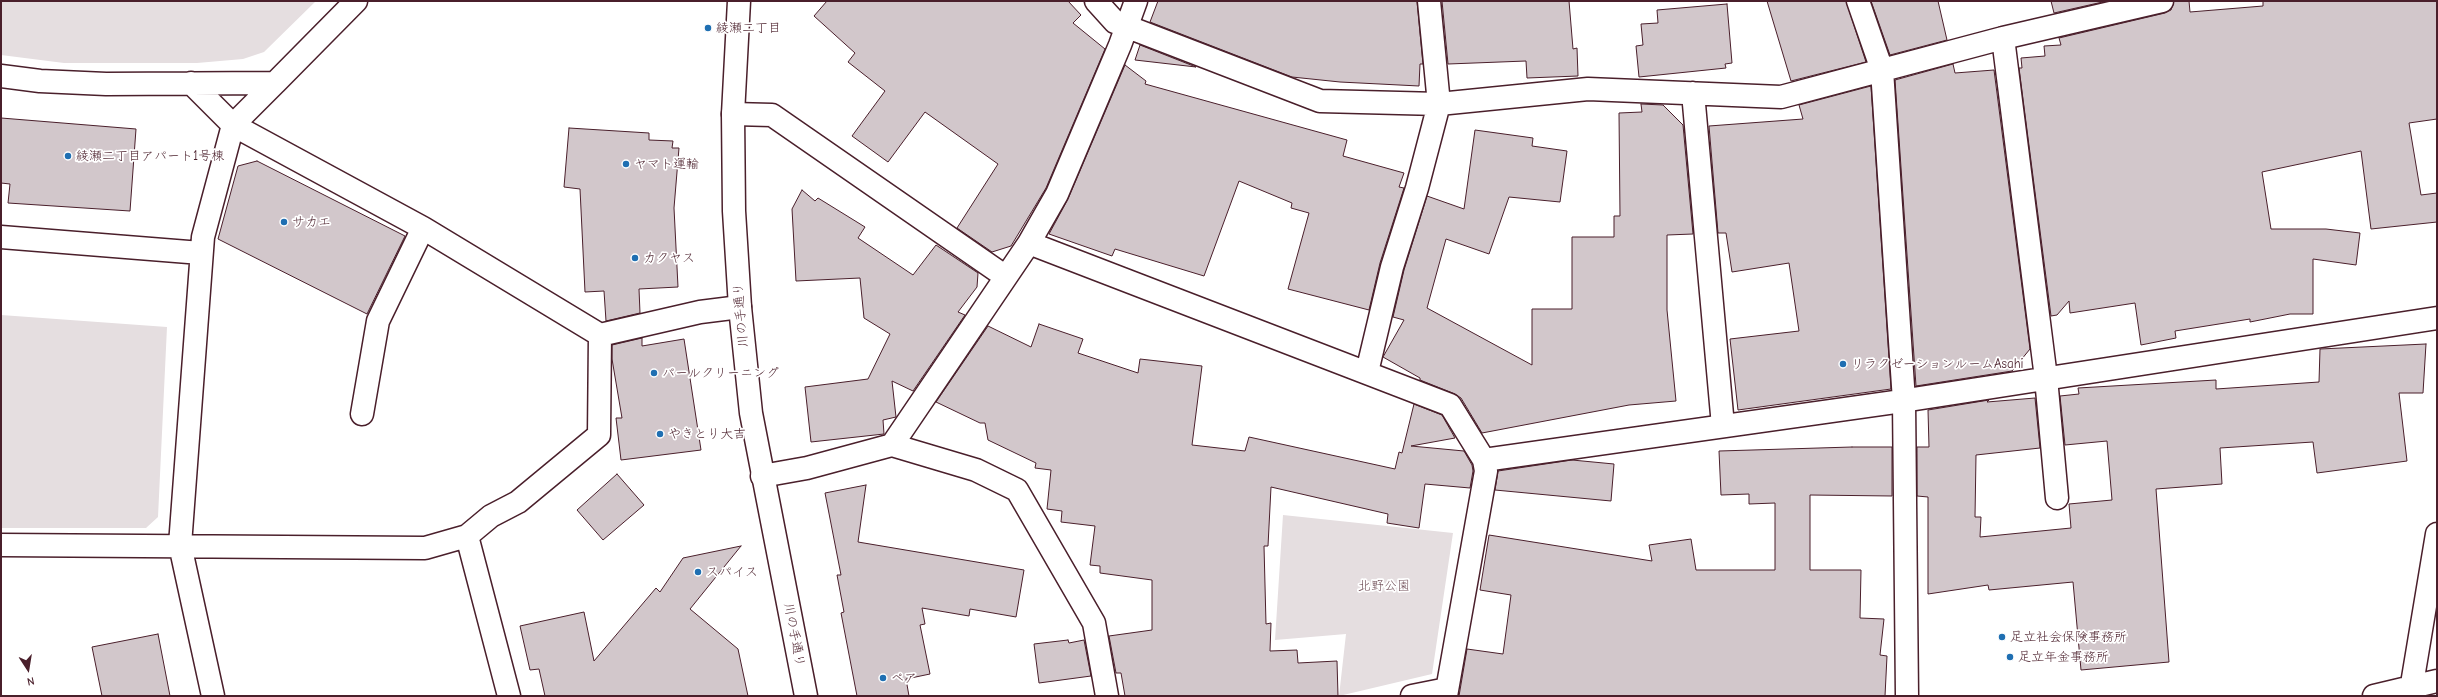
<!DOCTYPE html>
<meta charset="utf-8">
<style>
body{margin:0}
#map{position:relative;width:2438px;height:697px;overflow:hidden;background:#fff;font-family:"Comic Neue",sans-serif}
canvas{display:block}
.frame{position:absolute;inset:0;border:2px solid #4a1f2b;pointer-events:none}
.north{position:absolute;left:8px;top:649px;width:40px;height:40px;-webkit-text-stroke:3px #fff;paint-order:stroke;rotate:168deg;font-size:11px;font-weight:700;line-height:16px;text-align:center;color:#4a1f2b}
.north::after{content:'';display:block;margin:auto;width:14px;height:18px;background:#4a1f2b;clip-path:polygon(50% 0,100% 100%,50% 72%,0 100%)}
</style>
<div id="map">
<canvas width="2438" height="697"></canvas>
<div class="frame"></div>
<div class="north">N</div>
</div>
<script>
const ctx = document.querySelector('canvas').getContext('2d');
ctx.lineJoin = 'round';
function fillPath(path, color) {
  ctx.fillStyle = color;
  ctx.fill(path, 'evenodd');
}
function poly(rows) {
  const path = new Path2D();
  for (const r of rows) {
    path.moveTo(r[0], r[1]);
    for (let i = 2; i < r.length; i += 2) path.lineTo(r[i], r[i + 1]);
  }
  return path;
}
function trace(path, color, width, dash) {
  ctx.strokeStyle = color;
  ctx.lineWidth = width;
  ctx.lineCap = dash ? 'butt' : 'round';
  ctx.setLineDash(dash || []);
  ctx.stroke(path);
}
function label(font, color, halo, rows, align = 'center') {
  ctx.font = font + ' "Comic Neue","Klee One",sans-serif';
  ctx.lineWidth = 3.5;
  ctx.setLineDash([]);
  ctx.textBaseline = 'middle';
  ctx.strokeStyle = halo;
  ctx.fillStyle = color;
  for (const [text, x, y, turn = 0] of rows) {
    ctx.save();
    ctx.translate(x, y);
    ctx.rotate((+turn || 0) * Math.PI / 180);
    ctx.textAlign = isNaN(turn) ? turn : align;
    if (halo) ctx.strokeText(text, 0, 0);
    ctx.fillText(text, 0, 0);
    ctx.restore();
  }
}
fillPath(poly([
 [1,1,316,1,264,52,243,59,197,63,64,63,1,55],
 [1,315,167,327,158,517,146,528,1,528],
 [1283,515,1453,533,1432,674,1339,696,1346,634,1275,640]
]), '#e5dee0');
const building = poly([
 [827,1,1068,1,1081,15,1073,23,1105,49,1046,188,1011,246,992,252,957,228,998,164,925,112,888,162,852,136,885,91,848,62,855,53,814,16,827,1],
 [1158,1,1417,1,1423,64,1420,64,1419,86,1340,82,1292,77,1150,22,1158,1],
 [1442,1,1569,1,1573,49,1577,48,1578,76,1527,78,1526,61,1448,64,1442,1],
 [1767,1,1846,1,1866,62,1791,81,1767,1],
 [1871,1,1938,1,1947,40,1890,55,1871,1],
 [2051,1,2107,1,2054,13,2051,1],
 [2174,1,2189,1,2190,12,2263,6,2263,1,2437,1,2437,119,2409,123,2421,195,2437,193,2437,222,2371,229,2361,151,2262,172,2271,229,2326,229,2360,233,2356,265,2313,259,2313,314,2290,314,2250,322,2250,319,2175,331,2176,338,2141,345,2135,303,2070,313,2069,301,2057,315,2051,316,2019,68,2022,68,2021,58,2045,56,2044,46,2061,45,2059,38,2165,13,2171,10,2174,1],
 [1727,4,1732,63,1725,64,1726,68,1639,77,1636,46,1643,45,1641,24,1658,23,1657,10,1727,4],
 [1140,45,1196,67,1135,60,1140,45],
 [1953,64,1955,73,1994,70,2030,349,2012,371,1916,386,1895,80,1953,64],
 [1125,65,1146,81,1145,84,1347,140,1343,156,1404,173,1399,187,1404,188,1380,263,1369,310,1288,289,1309,213,1291,208,1292,203,1239,181,1204,276,1115,249,1112,256,1049,234,1068,199,1125,65],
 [1871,86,1891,389,1738,410,1730,339,1799,331,1789,263,1732,272,1726,233,1718,233,1709,126,1803,119,1799,105,1871,86],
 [1641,104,1663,105,1683,125,1693,234,1667,235,1667,310,1676,401,1629,405,1482,433,1461,398,1455,394,1420,380,1420,378,1383,357,1404,320,1393,317,1404,270,1427,196,1464,209,1475,130,1533,138,1532,146,1567,151,1560,202,1509,197,1489,254,1446,239,1427,308,1532,365,1532,309,1572,309,1572,237,1614,237,1614,216,1620,216,1619,113,1642,112,1641,104],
 [1,118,136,129,130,211,8,203,10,184,1,183,1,118],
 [569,128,649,133,649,140,673,141,672,148,679,148,674,208,678,287,639,289,640,313,606,321,604,291,585,292,580,189,564,187,569,128],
 [257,161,405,236,367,314,218,239,238,166,257,161],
 [802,190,815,201,818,198,865,227,858,238,913,275,936,245,978,273,977,287,958,312,965,315,913,391,892,381,896,417,883,420,884,434,811,442,805,387,868,379,890,334,864,318,860,278,796,281,792,209,802,190],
 [1039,324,1083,339,1078,353,1138,373,1140,359,1202,366,1192,445,1245,451,1249,437,1395,469,1399,452,1402,453,1414,404,1442,415,1455,438,1411,446,1464,451,1472,465,1473,471,1470,488,1425,484,1419,528,1387,523,1388,514,1271,487,1268,546,1264,546,1266,624,1271,623,1270,651,1297,650,1298,663,1337,661,1338,696,1125,696,1121,673,1116,673,1109,636,1152,630,1152,580,1100,573,1100,566,1090,565,1095,526,1061,522,1062,511,1047,509,1051,470,1035,468,1036,463,988,440,985,423,980,423,936,402,988,326,1031,347,1039,324],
 [642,338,642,346,684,339,701,450,621,460,616,418,622,418,612,359,612,345,642,338],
 [2426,344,2423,393,2399,393,2407,461,2317,473,2313,442,2220,448,2222,484,2156,489,2169,662,2081,670,2073,582,1989,590,1988,585,1928,594,1928,497,1917,496,1917,447,1929,447,1928,410,1989,400,1987,402,2035,398,2040,448,1976,455,1975,517,1981,517,1980,537,2071,528,2069,504,2112,500,2107,441,2065,445,2060,396,2079,394,2078,388,2216,380,2216,389,2319,382,2320,349,2426,344],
 [1852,447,1892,447,1892,496,1810,495,1810,570,1861,570,1860,618,1884,619,1880,655,1887,656,1885,696,1459,696,1467,649,1503,654,1511,595,1480,590,1489,535,1652,561,1649,545,1691,539,1696,570,1775,570,1775,503,1749,504,1749,494,1721,495,1719,451,1852,447],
 [1572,460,1614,464,1611,501,1495,490,1498,471,1572,460],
 [617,474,644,505,603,540,577,510,617,474],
 [866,485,858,542,1024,570,1016,617,970,609,969,616,922,608,925,624,920,625,930,674,906,679,909,696,857,696,841,613,844,612,837,575,841,575,825,493,866,485],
 [741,546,690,609,738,649,748,696,545,696,539,669,530,670,520,626,584,612,594,661,656,588,660,592,683,558,741,546],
 [158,634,170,696,102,696,92,647,158,634],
 [1068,640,1069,643,1084,640,1091,676,1039,683,1034,644,1068,640]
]);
fillPath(building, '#d2c7cb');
trace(building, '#4a1f2b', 1);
const minor = poly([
 [1096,1,1115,22,1320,101,1439,104,1588,89,1781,97,2003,38,2162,1],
 [1858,1,1882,70,1904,401,1907,696],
 [2003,38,2046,378,2057,498],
 [1,76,40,81,106,84,275,83,356,1],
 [191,83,233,125,203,237,180,545,213,696],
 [275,83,233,125,423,228,600,335,700,312,740,307],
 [1693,93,1723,426],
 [733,114,772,115,1006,277],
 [1,237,201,253],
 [1029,243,1450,405,1484,460,1486,471,1446,696],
 [1367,372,1392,267,1417,188,1439,104,1429,1],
 [362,414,378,321,423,228],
 [892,445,1029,243,1057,194,1120,45,1136,1],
 [1484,460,1895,402,2437,318],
 [762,476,807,468,892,445,976,470,1017,490,1094,623,1107,696],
 [467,536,509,696],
 [1,545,425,548,467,536,491,516,518,502,599,435,600,335],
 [1412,696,1447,689],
 [2374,696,2437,681],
 [2410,696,2437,534]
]);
const major = poly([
 [739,1,733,114,734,211,740,307,751,413,806,696]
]);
trace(minor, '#4a1f2b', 25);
trace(major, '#4a1f2b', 25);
trace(minor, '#fff', 22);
trace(major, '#fff', 22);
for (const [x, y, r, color] of [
 [708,28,4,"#1f6fb2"],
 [68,156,4,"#1f6fb2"],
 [626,164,4,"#1f6fb2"],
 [284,222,4,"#1f6fb2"],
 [635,258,4,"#1f6fb2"],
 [1843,364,4,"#1f6fb2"],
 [654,373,4,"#1f6fb2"],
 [660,434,4,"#1f6fb2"],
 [698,572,4,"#1f6fb2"],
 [2002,637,4,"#1f6fb2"],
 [2010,657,4,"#1f6fb2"],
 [883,678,4,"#1f6fb2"]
]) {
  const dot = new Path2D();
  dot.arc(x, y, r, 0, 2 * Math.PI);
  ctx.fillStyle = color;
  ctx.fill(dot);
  trace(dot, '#fff', 1.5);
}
label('13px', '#4a1f2b', '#fff', [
 ["綾瀬二丁目",716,28],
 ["綾瀬二丁目アパート1号棟",76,156],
 ["ヤマト運輸",634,164],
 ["サカエ",292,222],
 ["カクヤス",643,258],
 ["リラクゼーションルームAsahi",1851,364],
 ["パールクリーニング",662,373],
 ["やきとり大吉",668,434],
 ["スパイス",706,572],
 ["足立社会保険事務所",2010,637],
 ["足立年金事務所",2018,657],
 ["ペア",891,678]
], 'left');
label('13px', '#4a1f2b', '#fff', [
 ["川の手通り",741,315,-95],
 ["川の手通り",794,635,79]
]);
label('13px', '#714f58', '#fff', [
 ["北野公園",1384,586]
]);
</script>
